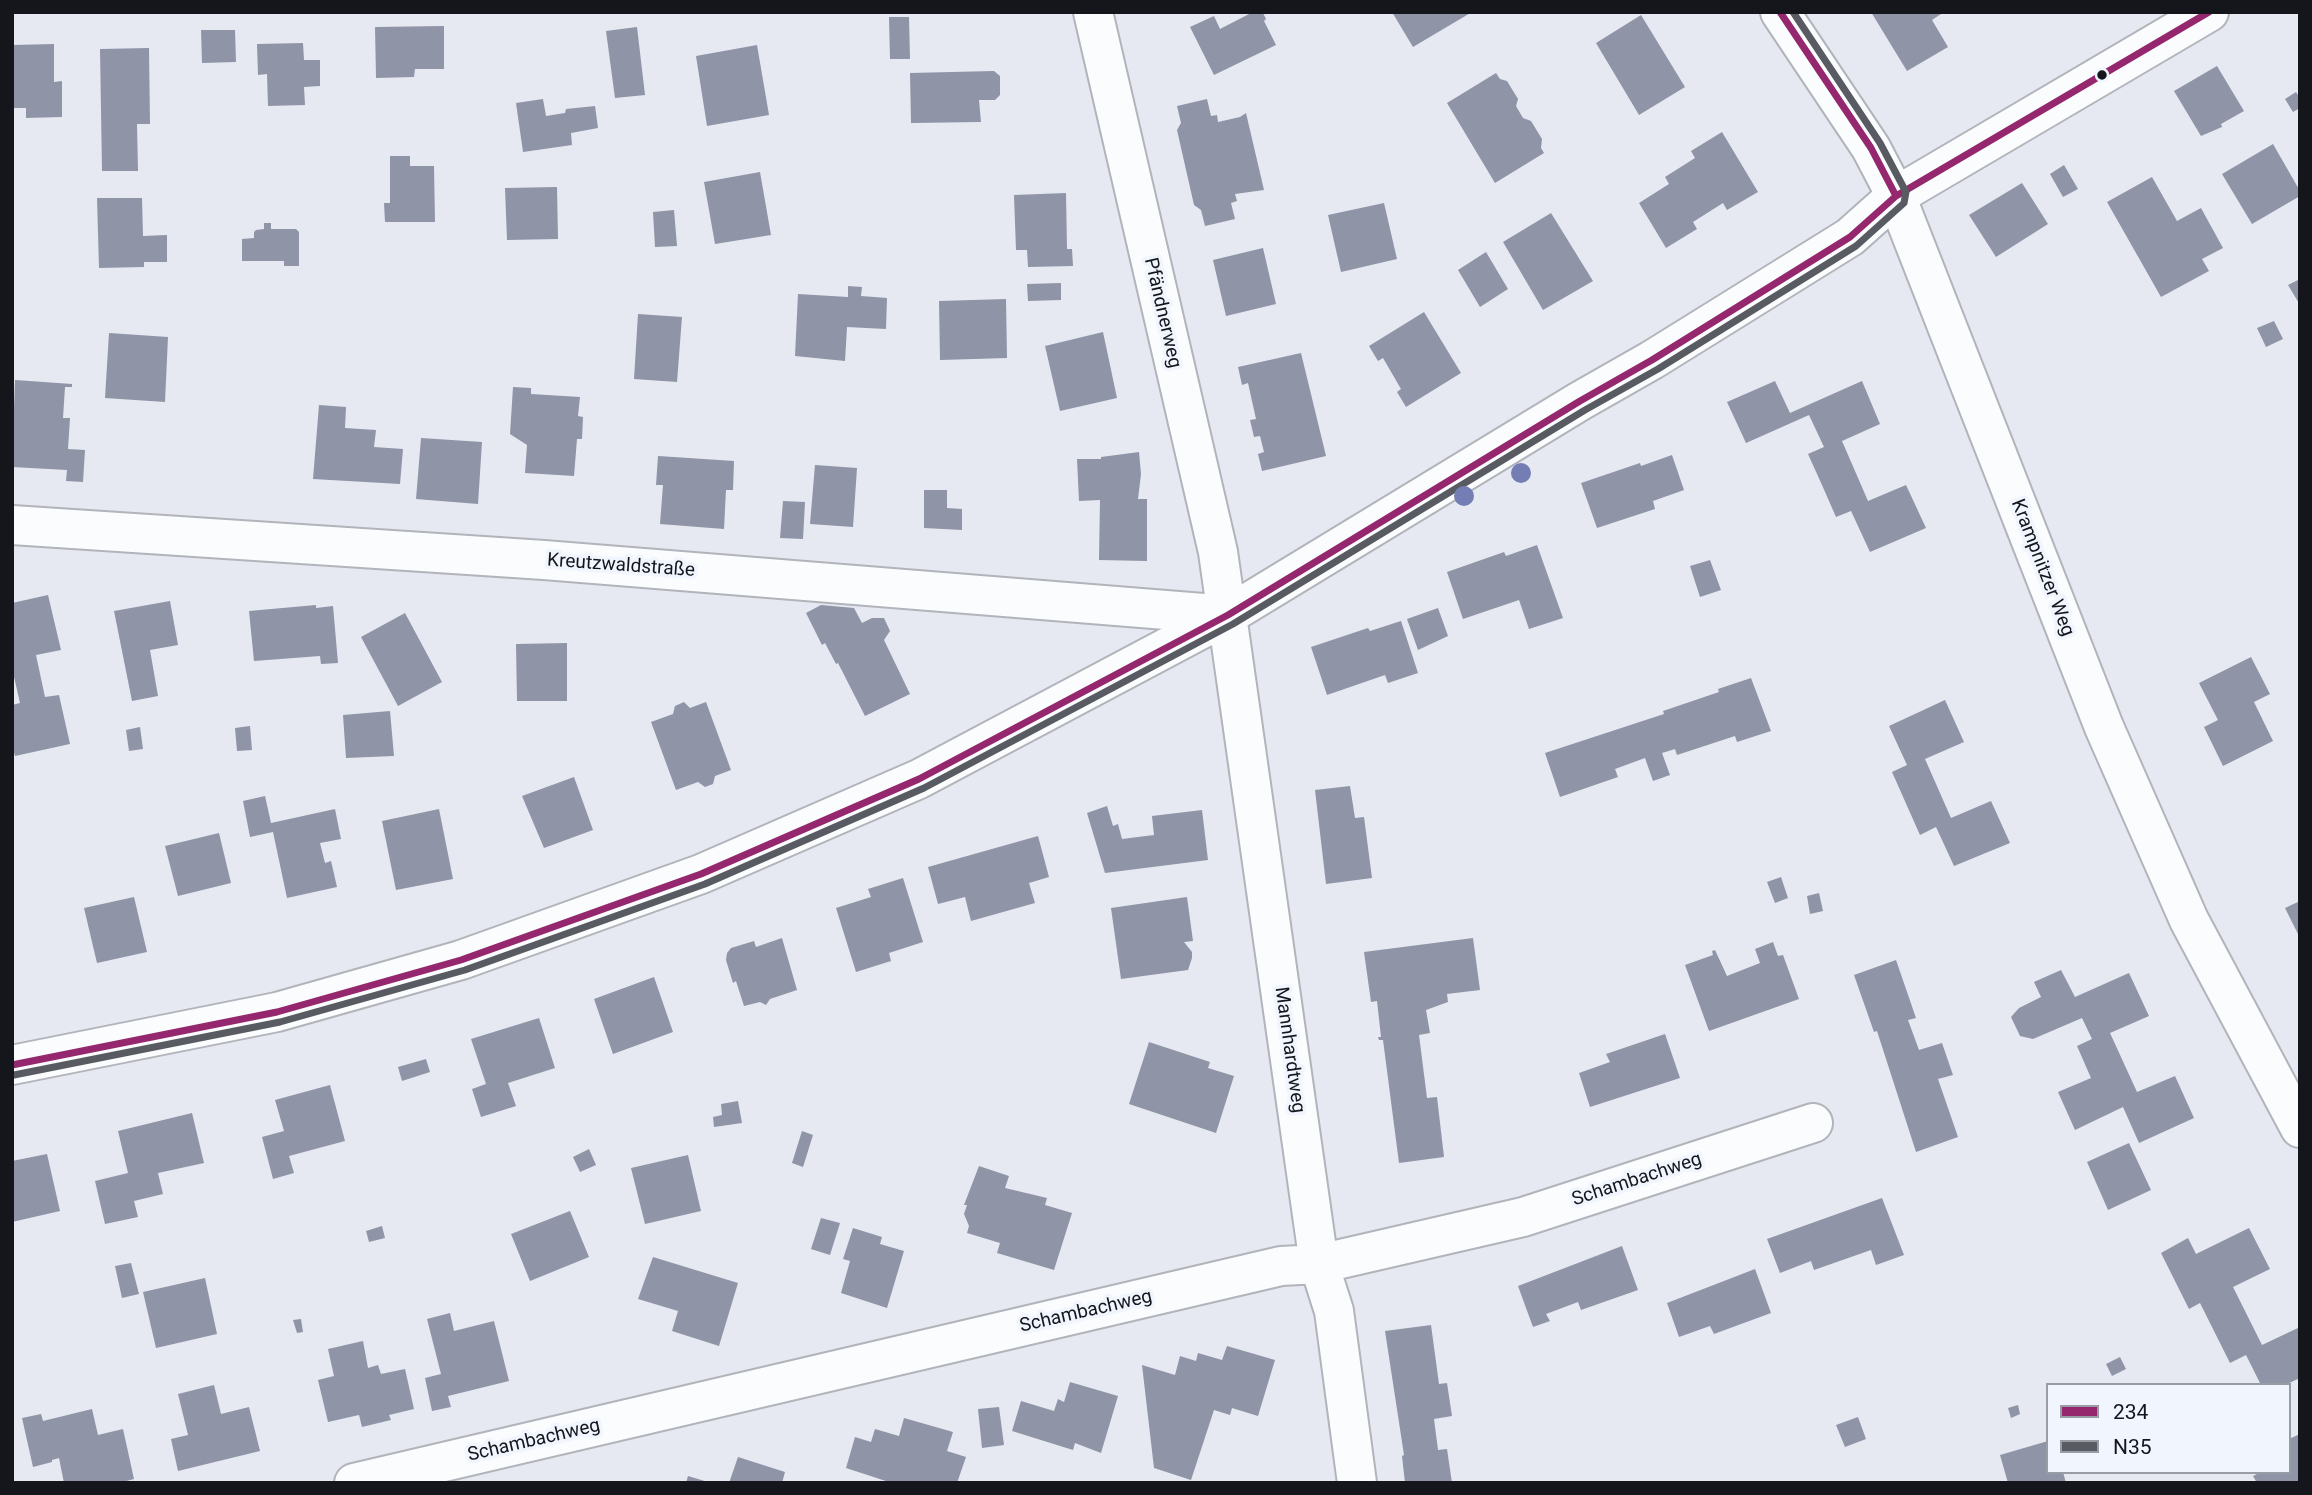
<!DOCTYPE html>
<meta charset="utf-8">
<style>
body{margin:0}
#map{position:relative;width:2312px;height:1495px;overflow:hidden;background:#e6e9f2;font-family:Roboto,sans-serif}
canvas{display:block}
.frame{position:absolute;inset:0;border:14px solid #14161c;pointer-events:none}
.legend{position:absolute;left:2046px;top:1383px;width:245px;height:91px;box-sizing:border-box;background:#f0f5fe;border:2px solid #989ca4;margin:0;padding:9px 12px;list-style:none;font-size:21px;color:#14161c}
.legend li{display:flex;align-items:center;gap:14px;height:35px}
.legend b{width:35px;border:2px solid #989ca4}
</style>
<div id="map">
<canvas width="2312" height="1495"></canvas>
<div class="frame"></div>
<ul class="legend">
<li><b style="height:9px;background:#95276e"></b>234</li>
<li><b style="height:9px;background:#595b62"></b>N35</li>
</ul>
</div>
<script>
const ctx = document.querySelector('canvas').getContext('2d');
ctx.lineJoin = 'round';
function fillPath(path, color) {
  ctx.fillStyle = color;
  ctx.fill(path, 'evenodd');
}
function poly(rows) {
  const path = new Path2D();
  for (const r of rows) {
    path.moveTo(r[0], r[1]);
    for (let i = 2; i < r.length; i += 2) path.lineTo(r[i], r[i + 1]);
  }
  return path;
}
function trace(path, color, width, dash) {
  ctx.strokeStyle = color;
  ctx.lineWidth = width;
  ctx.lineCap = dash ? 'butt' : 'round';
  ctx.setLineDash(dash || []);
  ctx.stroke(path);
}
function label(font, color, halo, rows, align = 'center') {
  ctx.font = font + ' Roboto,sans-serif';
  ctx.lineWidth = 7;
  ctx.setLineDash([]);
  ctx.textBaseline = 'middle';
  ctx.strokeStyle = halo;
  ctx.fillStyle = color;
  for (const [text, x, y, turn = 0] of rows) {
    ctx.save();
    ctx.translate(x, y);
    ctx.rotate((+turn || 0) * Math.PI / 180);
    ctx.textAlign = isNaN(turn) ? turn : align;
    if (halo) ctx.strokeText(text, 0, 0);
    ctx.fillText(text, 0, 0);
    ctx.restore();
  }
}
fillPath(poly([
 [1253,12,1263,13,1266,19,1264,21,1276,45,1214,75,1190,27,1214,16,1220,29],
 [1392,12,1472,12,1413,47],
 [1871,12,1944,12,1932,20,1948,47,1907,71],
 [1641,15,1685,87,1639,115,1596,43],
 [889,17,909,17,910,59,890,59],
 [444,26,444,69,415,69,414,77,376,78,375,27],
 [637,27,645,95,615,98,606,31],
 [201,30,235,30,236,62,202,63],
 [303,43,304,60,320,60,320,86,304,87,305,105,268,106,267,74,258,75,257,44],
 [54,44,54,82,62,81,62,117,26,118,26,108,12,108,12,45],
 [757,45,769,115,707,126,696,56],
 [149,48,150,124,137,124,138,171,102,171,100,49],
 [2217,66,2244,111,2221,124,2222,127,2201,136,2174,91],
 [994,71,1000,76,1000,95,995,100,979,100,981,122,911,123,910,73],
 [1496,73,1500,79,1507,81,1518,99,1516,106,1523,118,1531,121,1542,139,1541,148,1544,153,1495,183,1447,103],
 [2296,92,2300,98,2300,108,2293,112,2285,99],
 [543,99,546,116,565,113,566,109,595,106,598,128,571,133,572,145,523,152,516,103],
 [1207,99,1211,116,1217,115,1218,122,1240,117,1246,113,1264,190,1235,194,1237,201,1231,203,1235,219,1205,226,1201,210,1194,205,1177,130,1181,123,1177,106],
 [1722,132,1758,192,1727,210,1723,203,1693,222,1697,229,1666,248,1639,203,1669,184,1665,177,1695,158,1691,151],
 [2273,144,2300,191,2300,196,2252,224,2222,174],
 [390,156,410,156,410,166,434,166,435,222,385,222,384,203,390,203],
 [2064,165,2078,189,2063,197,2050,174],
 [760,172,771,235,715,244,704,182],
 [2152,177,2177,221,2201,208,2223,248,2202,259,2209,271,2161,297,2107,202],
 [2022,183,2048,224,1996,257,1969,215],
 [557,187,558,239,507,240,505,188],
 [1066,193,1067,249,1072,249,1073,266,1028,267,1027,250,1016,250,1014,195],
 [97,198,142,198,143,236,167,235,167,262,144,262,144,267,99,268],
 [1384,203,1397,259,1341,272,1328,215],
 [674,210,677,246,655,247,653,212],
 [1551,213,1593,281,1543,310,1503,242],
 [264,223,271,223,271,229,296,229,299,232,299,266,284,266,284,261,242,261,242,239,254,238,254,232,256,230,264,229],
 [1263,248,1276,304,1226,316,1213,260],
 [1486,252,1508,289,1480,307,1458,270],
 [2300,279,2300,305,2288,285],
 [1061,283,1061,300,1028,301,1027,284],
 [848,286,862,287,861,296,887,298,886,329,847,327,845,361,795,356,798,294,848,297],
 [1006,299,1007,358,940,360,939,301],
 [1424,312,1461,373,1406,407,1397,392,1401,389,1383,358,1378,361,1369,346],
 [638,314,682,317,677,382,634,379],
 [2274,321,2283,339,2266,347,2257,328],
 [1103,332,1117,398,1060,411,1045,346],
 [109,333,168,337,165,402,105,398],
 [1301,353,1326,456,1262,471,1258,454,1264,452,1260,436,1254,437,1250,420,1256,419,1248,383,1242,385,1238,367],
 [15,380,72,384,72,387,65,387,63,418,70,418,68,449,85,450,83,482,66,481,67,470,12,467],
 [1775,381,1790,413,1862,381,1880,424,1842,441,1868,501,1906,485,1926,528,1870,552,1851,511,1836,517,1822,485,1808,454,1824,447,1809,415,1746,443,1727,402],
 [513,387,531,388,531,394,580,397,578,416,583,417,582,439,577,439,574,476,525,473,527,445,510,434],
 [319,405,346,407,345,428,376,430,374,447,403,449,400,484,313,479],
 [421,438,482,442,478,504,416,499],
 [1139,452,1141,474,1138,499,1147,499,1147,561,1099,560,1100,500,1079,501,1077,459,1101,459,1101,457],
 [1672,455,1684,490,1653,501,1655,509,1597,528,1581,483,1640,463,1641,466],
 [658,456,734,461,733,490,726,490,724,529,660,524,663,485,656,485],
 [815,465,857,468,853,527,810,524],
 [924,490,947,490,947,508,962,509,962,530,924,528],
 [783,501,805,502,803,539,780,538],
 [1537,545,1563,618,1529,629,1519,600,1463,619,1447,572,1504,552,1506,556],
 [1710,560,1721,590,1700,597,1690,566],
 [48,595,61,650,36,655,45,697,59,695,70,744,15,756,12,746,12,705,20,703,12,668,12,603],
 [170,601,178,645,150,650,158,696,132,701,114,611],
 [316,605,316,608,333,606,338,663,321,664,320,656,254,661,249,611],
 [821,605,854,608,862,623,872,618,884,618,890,631,884,640,910,694,865,716,838,663,836,664,825,643,822,645,806,613],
 [1438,608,1448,636,1418,650,1407,619],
 [405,613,442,682,398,706,361,637],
 [1401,621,1418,673,1388,683,1385,675,1327,695,1311,647,1368,628,1370,631],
 [567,643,567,701,517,701,516,644],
 [2251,657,2270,694,2254,702,2273,741,2223,766,2204,727,2218,720,2199,683],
 [1751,678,1771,731,1737,742,1735,736,1677,755,1675,749,1662,753,1670,775,1653,781,1645,758,1615,769,1618,777,1560,797,1545,753,1664,714,1663,711,1719,692,1718,689],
 [1945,700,1964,742,1925,759,1951,818,1991,801,2010,843,1954,866,1936,827,1920,835,1892,772,1907,765,1889,726],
 [684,702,690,708,706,702,731,770,715,776,713,784,705,787,698,782,676,790,651,722,673,714,675,706],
 [390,711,394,756,346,758,343,715],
 [250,726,252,750,237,751,235,728],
 [140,727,143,749,129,751,126,730],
 [574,777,593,830,544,848,522,796],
 [1350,786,1355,818,1364,817,1372,878,1326,884,1315,790],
 [265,796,271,823,335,809,341,839,320,843,325,863,331,861,337,887,287,898,273,832,250,837,243,801],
 [1107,806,1113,826,1118,824,1122,839,1154,835,1152,816,1202,810,1208,860,1105,873,1087,813],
 [439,809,453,879,396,890,382,821],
 [219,833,231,883,178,896,165,846],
 [1038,836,1049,877,1029,883,1035,903,971,921,965,897,938,904,928,867],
 [1781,877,1788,898,1775,903,1767,882],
 [903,878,923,942,889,953,891,961,856,972,836,908,871,897,868,889],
 [1819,893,1823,911,1810,914,1807,896],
 [134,897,147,952,97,963,84,908],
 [1187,897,1193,941,1184,942,1192,952,1192,958,1188,970,1121,979,1111,908],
 [2300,901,2300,938,2285,908],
 [782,938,797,990,770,999,766,1005,760,1002,744,1006,736,981,733,983,726,960,727,953,731,948,754,941,756,947],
 [1473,938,1480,990,1447,994,1448,1002,1426,1010,1430,1033,1419,1035,1427,1098,1437,1097,1444,1157,1399,1163,1383,1040,1379,1040,1378,1037,1381,1037,1377,1001,1371,1002,1364,952],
 [1773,942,1778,956,1783,955,1799,999,1709,1031,1685,965,1713,955,1712,951,1715,950,1727,976,1760,963,1755,949],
 [1896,960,1916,1018,1908,1020,1919,1050,1942,1043,1953,1075,1938,1079,1958,1137,1916,1152,1877,1031,1874,1032,1854,975],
 [2061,970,2075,997,2129,973,2149,1016,2110,1033,2137,1092,2175,1076,2194,1118,2139,1143,2123,1107,2075,1130,2058,1092,2091,1078,2077,1046,2092,1039,2082,1018,2033,1039,2020,1036,2011,1017,2019,1008,2041,997,2034,982],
 [654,977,673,1032,613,1054,594,999],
 [539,1018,555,1068,508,1083,516,1106,481,1117,472,1089,486,1084,471,1039],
 [1665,1034,1680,1078,1590,1107,1579,1073,1610,1062,1606,1054],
 [1149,1042,1210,1062,1208,1068,1234,1076,1216,1133,1129,1104],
 [426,1059,430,1072,402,1081,398,1067],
 [330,1085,345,1141,289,1156,294,1173,273,1179,262,1137,284,1131,275,1100],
 [738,1101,742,1123,714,1127,713,1117,722,1115,721,1104],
 [192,1113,204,1163,158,1173,163,1194,134,1201,138,1217,105,1224,95,1181,128,1173,118,1131],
 [802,1131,813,1135,803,1167,792,1163],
 [2129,1143,2151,1190,2108,1210,2087,1162],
 [589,1149,596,1165,580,1172,573,1157],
 [47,1154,60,1211,12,1222,12,1161],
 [688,1155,701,1211,645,1224,631,1168],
 [979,1166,1009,1176,1005,1188,1047,1198,1045,1205,1072,1213,1054,1270,997,1253,1000,1243,967,1233,969,1226,964,1214,967,1205,964,1205],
 [1882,1198,1904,1255,1876,1265,1871,1250,1814,1270,1811,1261,1780,1273,1767,1239],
 [570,1211,589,1257,530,1281,511,1234],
 [821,1218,840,1223,830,1255,811,1249],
 [382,1226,385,1238,369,1242,366,1231],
 [853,1228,882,1237,880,1244,904,1251,887,1308,841,1293,850,1261,843,1259],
 [2249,1228,2270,1269,2233,1287,2262,1345,2300,1327,2300,1378,2285,1385,2261,1385,2246,1355,2230,1363,2200,1303,2189,1309,2161,1253,2188,1238,2196,1254],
 [1622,1246,1638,1290,1581,1310,1578,1302,1546,1314,1550,1321,1533,1327,1518,1286],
 [653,1257,738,1283,719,1346,672,1331,678,1311,638,1299],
 [131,1263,139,1294,122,1298,115,1266],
 [1755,1269,1771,1313,1714,1334,1710,1326,1679,1337,1667,1303],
 [205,1278,217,1334,156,1348,143,1292],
 [450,1313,454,1331,494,1321,509,1381,448,1396,451,1407,432,1411,425,1378,441,1374,427,1319],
 [301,1319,303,1332,297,1333,293,1320],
 [1431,1325,1439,1384,1447,1383,1452,1416,1434,1419,1438,1450,1447,1449,1452,1483,1405,1483,1402,1456,1404,1455,1385,1331],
 [363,1341,368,1368,378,1365,381,1374,405,1369,414,1409,389,1415,391,1420,362,1427,359,1415,328,1422,318,1380,334,1376,328,1349],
 [1227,1346,1275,1360,1258,1416,1232,1408,1230,1415,1214,1410,1191,1480,1154,1468,1142,1365,1175,1375,1180,1356,1196,1361,1198,1353,1222,1360],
 [2120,1357,2126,1369,2112,1376,2106,1364],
 [1070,1382,1118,1396,1101,1453,1075,1443,1073,1450,1012,1431,1021,1401,1054,1411,1058,1399,1064,1402],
 [214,1385,221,1414,249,1407,260,1451,178,1471,171,1439,188,1435,178,1394],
 [2018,1405,2020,1414,2011,1418,2008,1408],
 [999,1407,1004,1445,982,1448,978,1409],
 [92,1409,98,1435,123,1429,134,1479,119,1483,64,1483,59,1458,52,1460,52,1462,33,1467,22,1418,41,1414,43,1421],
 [1858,1417,1866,1439,1845,1447,1836,1425],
 [904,1418,953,1432,947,1451,966,1457,957,1483,892,1483,846,1468,855,1437,871,1442,875,1429,899,1436],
 [2300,1434,2300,1483,2257,1483,2253,1476,2261,1472,2289,1472,2289,1439],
 [2048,1441,2048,1472,2063,1472,2066,1483,2008,1483,2000,1455],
 [738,1457,785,1472,782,1483,729,1483],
 [688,1476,708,1482,708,1483,686,1483]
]), '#8f94a6');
const street = poly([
 [1093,12,1218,552,1319,1264,1334,1311,1357,1483],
 [1780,12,1871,148,1896,196,2104,727,2189,920,2300,1128],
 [12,525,544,560,1228,615],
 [12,1065,277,1012,461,960,701,874,919,779,1228,615,1580,401,1652,360,1850,237,1896,196,2209,12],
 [354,1483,1281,1266,1319,1264,1523,1217,1813,1123]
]);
trace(street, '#b1b4ba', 42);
trace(street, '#fbfcfd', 38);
trace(poly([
 [1780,12,1871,148,1896,196],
 [12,1065,277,1012,461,960,701,874,919,779,1228,615,1580,401,1652,360,1850,237,1896,196,2209,12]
]), '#95276e', 7);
trace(poly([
 [14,1075,280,1022,465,970,705,884,924,788,1233,624,1585,410,1658,369,1856,246,1904,203,1906,192,1880,143,1793,12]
]), '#595b62', 7);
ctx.fillStyle = '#747eb4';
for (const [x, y] of [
 [1521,473],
 [1464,496]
]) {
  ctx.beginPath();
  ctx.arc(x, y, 10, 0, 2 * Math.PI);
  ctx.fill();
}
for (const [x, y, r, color] of [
 [2102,75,6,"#14161c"]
]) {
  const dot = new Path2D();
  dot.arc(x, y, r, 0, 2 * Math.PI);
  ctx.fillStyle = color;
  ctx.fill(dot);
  trace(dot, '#f0f5fe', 2.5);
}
label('19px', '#14161c', '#f0f5fe', [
 ["Pfändnerweg",1162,313,77],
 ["Kreutzwaldstraße",621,566,4],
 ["Krampnitzer Weg",2042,568,69],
 ["Mannhardtweg",1289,1050,82],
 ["Schambachweg",1637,1180,-18],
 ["Schambachweg",1086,1312,-13],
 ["Schambachweg",534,1441,-13]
]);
</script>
